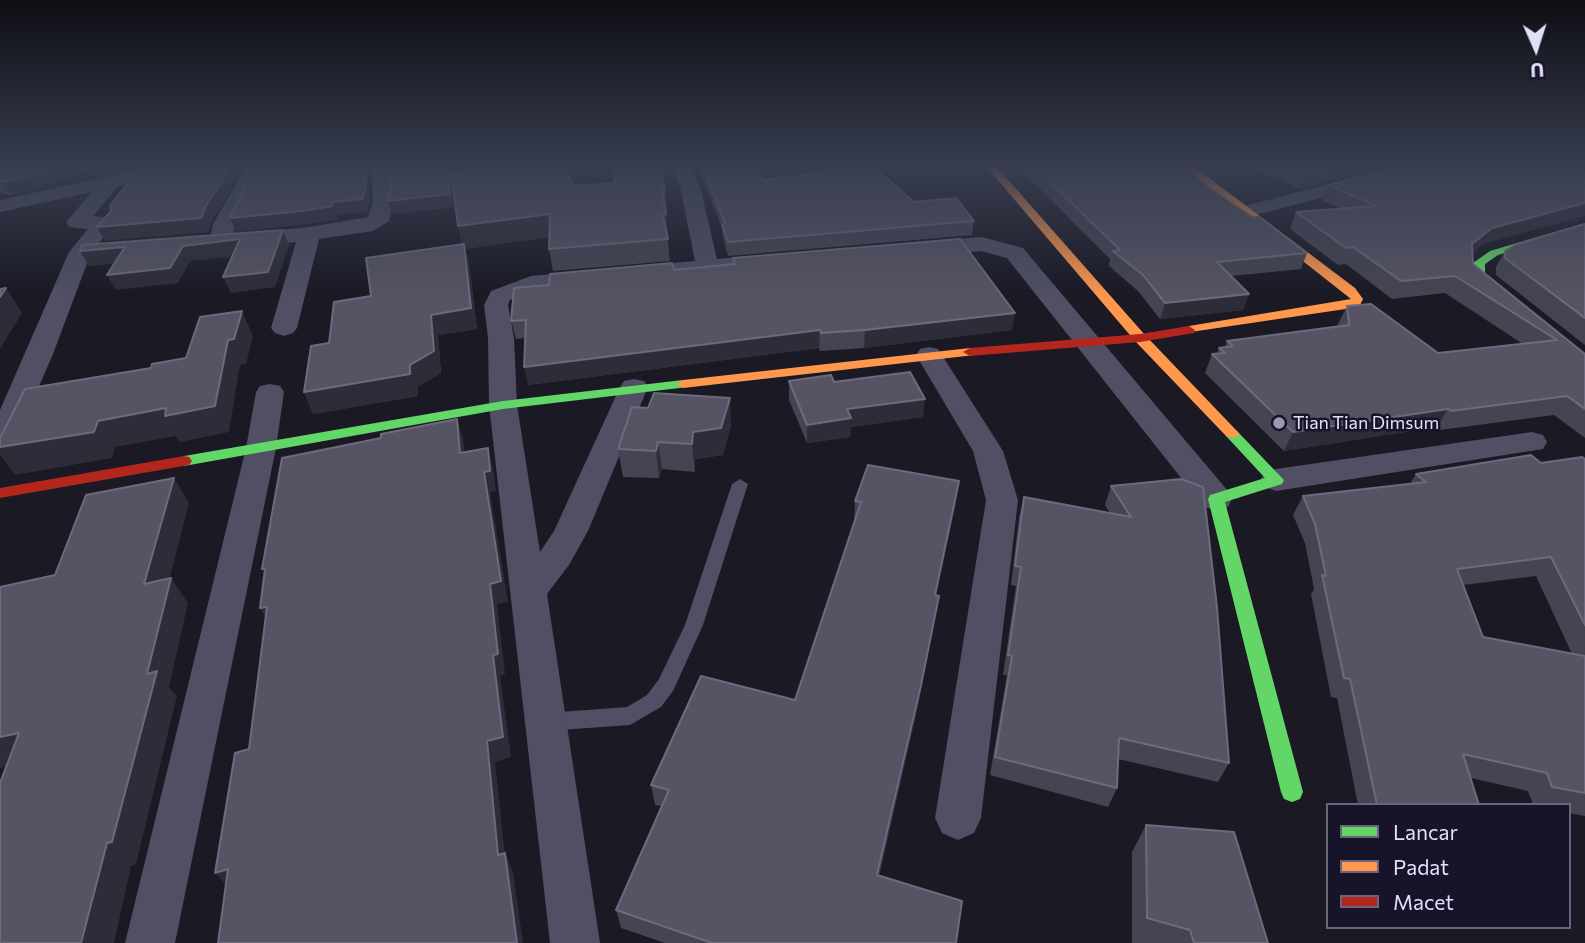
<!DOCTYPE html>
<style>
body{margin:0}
#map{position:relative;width:1585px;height:943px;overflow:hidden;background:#1a1924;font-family:Commissioner,sans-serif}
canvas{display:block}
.legend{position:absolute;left:1326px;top:803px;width:245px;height:126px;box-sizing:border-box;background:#171429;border:2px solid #68657d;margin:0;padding:9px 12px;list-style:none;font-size:21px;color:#e2dffb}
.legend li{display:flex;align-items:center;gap:14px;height:35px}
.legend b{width:35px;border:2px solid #68657d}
.north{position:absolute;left:1501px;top:14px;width:70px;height:70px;-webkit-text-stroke:5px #171429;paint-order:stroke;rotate:177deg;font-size:19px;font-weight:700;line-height:28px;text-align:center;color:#e2dffb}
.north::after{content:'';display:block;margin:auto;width:24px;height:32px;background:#e2dffb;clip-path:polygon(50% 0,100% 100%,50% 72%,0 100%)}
</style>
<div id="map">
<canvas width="1585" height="943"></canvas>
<ul class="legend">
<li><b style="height:9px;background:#63d668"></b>Lancar</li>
<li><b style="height:9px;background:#ff974d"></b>Padat</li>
<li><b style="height:9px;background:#b3261e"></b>Macet</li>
</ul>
<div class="north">U</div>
</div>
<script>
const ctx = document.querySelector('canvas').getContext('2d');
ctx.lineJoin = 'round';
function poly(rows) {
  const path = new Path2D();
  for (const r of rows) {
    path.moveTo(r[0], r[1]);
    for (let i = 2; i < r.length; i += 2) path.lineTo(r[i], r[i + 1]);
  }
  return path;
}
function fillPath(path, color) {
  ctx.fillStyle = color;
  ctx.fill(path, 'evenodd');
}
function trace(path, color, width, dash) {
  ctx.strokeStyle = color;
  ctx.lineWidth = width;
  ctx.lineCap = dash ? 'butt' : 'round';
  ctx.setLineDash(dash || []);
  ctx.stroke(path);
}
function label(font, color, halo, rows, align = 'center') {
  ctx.font = font + ' Commissioner,sans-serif';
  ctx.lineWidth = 5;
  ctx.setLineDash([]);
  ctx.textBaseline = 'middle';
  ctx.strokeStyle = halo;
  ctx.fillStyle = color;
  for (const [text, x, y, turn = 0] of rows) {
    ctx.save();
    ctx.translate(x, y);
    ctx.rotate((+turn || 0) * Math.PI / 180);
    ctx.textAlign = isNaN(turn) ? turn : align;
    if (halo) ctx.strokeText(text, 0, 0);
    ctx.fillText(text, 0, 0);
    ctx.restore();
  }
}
fillPath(poly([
 [740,479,748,484,703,625,673,691,661,707,630,725,546,731,539,728,536,722,539,716,546,713,627,707,647,695,659,679,685,625,732,484,740,479]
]), '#504f63');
fillPath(poly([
 [161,165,196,165,194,169,118,186,93,216,113,218,116,223,99,243,112,242,123,249,120,254,89,258,53,354,15,442,11,449,0,452,0,410,69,252,88,229,69,227,66,222,92,192,0,212,0,200,161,165],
 [247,165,265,165,235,224,233,235,309,227,368,217,373,202,371,165,389,165,393,202,389,221,373,231,319,239,297,328,293,333,284,336,275,333,271,328,296,242,225,249,217,247,211,235,213,224,247,165],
 [670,165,688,165,700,186,717,259,776,254,784,256,787,261,784,266,535,290,510,300,508,305,514,338,517,405,540,552,554,531,620,387,624,381,634,379,644,381,648,387,588,531,569,565,547,594,600,943,550,943,489,405,488,338,484,305,491,291,531,276,695,261,680,186,670,165],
 [1402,165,1433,165,1431,169,1248,217,1238,211,1241,207,1402,165],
 [982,237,1023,248,1228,491,1232,499,1228,507,1216,510,1204,507,1007,258,981,251,921,256,910,249,921,242,982,237],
 [929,347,938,349,1003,451,1018,500,981,818,974,833,958,840,942,833,935,818,986,500,973,451,916,355,920,349,929,347],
 [270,384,280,386,284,392,276,448,175,943,125,943,246,448,256,392,260,386,270,384],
 [1532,432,1543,435,1547,442,1543,449,1276,491,1265,487,1260,480,1265,473,1276,469,1532,432]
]), '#504f63');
fillPath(poly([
 [1585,223,1585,229,1498,255,1485,264,1485,278,1585,356,1585,367,1580,366,1473,279,1473,263,1490,251,1585,223],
 [683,380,688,381,690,384,688,387,503,409,184,466,176,461,184,456,503,401,683,380],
 [1232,429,1237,431,1284,480,1282,484,1225,502,1303,792,1300,799,1292,802,1284,799,1281,792,1208,499,1210,495,1265,478,1227,437,1225,434,1227,431,1232,429]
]), '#63d668');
fillPath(poly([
 [985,165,995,165,1145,335,1237,431,1239,434,1237,437,1227,437,1135,341,985,165],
 [1181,165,1192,165,1355,288,1363,299,1359,307,1184,333,1183,330,1189,326,1351,299,1181,165],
 [970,348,975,349,975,355,683,388,676,384,683,380,970,348]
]), '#ff974d');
fillPath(poly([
 [1189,326,1195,330,1194,333,1140,342,970,356,963,352,970,348,1140,334,1189,326],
 [184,456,189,457,192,461,189,465,0,498,0,488,184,456]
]), '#b3261e');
fillPath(poly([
 [0,165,42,188,11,195,0,193],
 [698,165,754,165,763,180,829,172,827,170,827,165,872,165,914,202,974,221,972,235,728,256,723,238,722,228],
 [1024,165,1175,165,1226,200,1307,253,1301,269,1231,276,1249,294,1243,310,1160,319,1138,291,1109,266,1110,259,1023,172],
 [1253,165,1391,165,1299,189,1252,167],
 [449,169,452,181,665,190,667,212,665,212,670,261,553,271,549,249,549,237,465,249,469,264,477,329,438,335,441,373,417,387,418,396,313,414,304,392,329,343,371,296,462,244,453,183,454,207,392,214,388,201,391,188],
 [1329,185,1483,244,1473,253,1473,264,1585,354,1585,438,1554,415,1440,430,1437,427,1284,451,1205,373,1212,354,1217,354,1219,348,1225,347,1227,341,1339,326,1338,324,1347,306,1438,353,1523,344,1445,293,1392,299,1346,264,1338,265,1290,229,1296,212,1341,209,1322,200],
 [1585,224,1585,345,1496,275,1496,267,1505,251],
 [733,258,1012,330,864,348,820,351,819,348,528,385,525,338,516,339,511,321,549,285,674,270,733,264],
 [789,381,834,382,923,417,851,427,850,437,807,443,789,400],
 [731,425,723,455,695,459,695,472,662,469,659,478,623,477,618,449],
 [1585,459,1585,816,1569,813,1569,805,1533,805,1528,791,1471,778,1479,805,1358,805,1337,698,1331,697,1311,594,1314,589,1305,543,1293,515,1303,496,1410,484,1416,474],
 [1536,576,1572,654,1483,637,1463,585],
 [1181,479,1229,763,1218,782,1118,759,1117,788,1108,807,990,775,1007,675,1003,675,1016,586,1011,585,1019,517,1024,497,1110,513,1105,505,1111,486],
 [855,501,956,502,936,595,939,596,918,706,879,876,956,943,665,943,621,928,616,910,662,806,655,805,651,785,795,700,854,522],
 [1146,825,1268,943,1132,943,1132,852]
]), '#454452');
fillPath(poly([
 [59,165,96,165,42,188,11,195,3,182],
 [130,165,149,165,132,169],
 [232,165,245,165,211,223,209,232,105,241,97,227,204,209],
 [365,165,368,165,370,202,367,212,338,215,337,220,309,224,236,232,230,218,333,202],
 [1340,165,1391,165,1299,189,1305,174],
 [449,169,453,182,454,207,392,214,388,201],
 [1585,203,1585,216,1483,244,1463,261,1472,244,1492,228],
 [550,214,554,236,465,249,469,264,477,329,438,335,441,373,417,387,418,396,313,414,304,392,410,365,431,315,463,249,458,226],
 [666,214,668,236,663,215],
 [283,230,289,245,275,287,231,293,223,277],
 [240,239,247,255,190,261,178,283,116,290,107,275,183,246],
 [125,247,133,262,89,266,80,251],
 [6,288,22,313,0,349,0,297],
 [1249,294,1243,310,1160,319,1165,303],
 [242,311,253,336,246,364,240,365,229,432,180,442,176,436,115,447,112,458,15,475,0,455,0,447,98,421,228,340],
 [1015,313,1012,330,864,348,865,330],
 [820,330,819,348,528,385,524,367],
 [730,398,731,425,723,455,695,459,695,472,692,444,693,432],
 [925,399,923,417,851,427,850,437,807,443,807,425,847,409],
 [1448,409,1437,427,1284,451,1293,432],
 [457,419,463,439,467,473,460,453],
 [658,442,662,469,659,478,656,451],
 [488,448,493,468,496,491,490,492,508,602,497,604,505,674,500,676,511,757,495,762,507,874,498,855,487,741,493,655,484,472],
 [174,478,189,503,162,608,144,584],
 [959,481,956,502,932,616,935,595],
 [171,578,188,603,169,687,177,696,136,864,131,866,114,943,81,943],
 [939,596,918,706,874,894,877,875],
 [267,607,272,629,260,608],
 [19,733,44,757,0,768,0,737],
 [505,853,513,872,523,943,517,943],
 [228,869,232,891,215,873]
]), '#2d2c38');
const building = poly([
 [0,165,59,165,34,175,3,182,0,181,0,165],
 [159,165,232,165,204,209,202,218,97,227,111,211,110,206,138,170,159,165],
 [256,165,365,165,366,188,362,199,333,202,332,206,303,211,230,218,256,165],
 [389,165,445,165,445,169,449,169,450,194,388,201,391,188,389,165],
 [505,165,565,165,573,186,614,183,614,165,660,165,665,190,662,190,666,214,663,215,668,239,549,249,550,214,458,226,451,172,505,165],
 [702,165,754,165,763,180,842,170,836,165,872,165,914,202,956,198,974,221,728,242,722,224,725,223,702,165],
 [1032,165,1175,165,1252,217,1259,217,1307,253,1217,262,1249,294,1165,303,1143,275,1113,251,1120,250,1032,165],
 [1285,165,1340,165,1305,174,1285,165],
 [1406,165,1566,165,1585,172,1585,173,1582,174,1585,175,1585,203,1492,228,1472,244,1473,264,1585,354,1585,409,1567,396,1451,411,1448,409,1293,432,1212,354,1225,353,1219,348,1233,346,1227,341,1349,325,1347,306,1371,304,1438,353,1557,340,1455,276,1401,281,1353,247,1346,248,1296,212,1376,206,1329,185,1406,165],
 [1585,224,1585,318,1505,258,1505,251,1515,245,1585,224],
 [283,230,268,272,223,277,240,239,183,246,170,268,107,275,125,247,80,251,82,245,283,230],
 [960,239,1015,313,865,330,821,333,820,330,524,367,526,320,511,321,514,288,549,285,550,274,672,263,674,270,735,264,733,258,960,239],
 [464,244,471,308,431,315,434,351,410,365,410,374,304,392,311,346,329,343,334,302,371,296,366,258,464,244],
 [6,288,0,297,0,289,6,288],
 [242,311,234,339,228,340,215,406,165,416,166,408,98,421,94,432,0,447,0,438,25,389,151,368,152,364,186,358,200,317,242,311],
 [910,372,925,399,847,409,851,418,807,425,789,381,831,375,834,382,910,372],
 [654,393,730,398,721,428,693,432,692,444,658,442,656,451,618,449,632,407,648,408,654,393],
 [457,419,460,453,488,448,490,471,484,472,501,581,490,584,498,654,493,655,503,737,487,741,498,855,505,853,517,943,218,943,228,869,215,873,235,753,249,749,267,607,260,608,265,569,262,569,282,458,381,438,381,434,457,419],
 [1531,455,1541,463,1582,457,1585,459,1585,625,1551,557,1457,569,1483,637,1585,656,1585,793,1552,787,1547,773,1463,754,1479,805,1377,805,1350,679,1344,678,1322,575,1326,576,1315,524,1303,496,1426,482,1416,474,1531,455],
 [868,465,959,481,935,595,939,596,921,685,877,875,962,901,956,943,712,943,616,910,669,790,651,785,701,676,795,700,861,502,855,501,868,465],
 [174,478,144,584,171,578,147,674,157,671,112,842,107,843,81,943,0,943,0,783,19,733,0,737,0,587,55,575,86,495,174,478],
 [1181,479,1203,487,1217,607,1229,763,1119,738,1117,788,995,757,1012,656,1008,655,1021,567,1015,566,1024,497,1131,517,1111,486,1181,479],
 [1146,825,1234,832,1268,943,1194,943,1190,930,1147,918,1146,825]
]);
fillPath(building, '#565464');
trace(building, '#6c6a7c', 2);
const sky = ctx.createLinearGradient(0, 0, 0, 297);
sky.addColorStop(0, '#0e0e14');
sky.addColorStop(0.56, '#383e50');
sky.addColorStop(1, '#383e5000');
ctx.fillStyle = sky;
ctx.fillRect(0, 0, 1585, 297);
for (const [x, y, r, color] of [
 [1279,423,7,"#9c9ab0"]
]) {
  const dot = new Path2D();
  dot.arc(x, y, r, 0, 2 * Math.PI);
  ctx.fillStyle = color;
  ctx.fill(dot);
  trace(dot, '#171429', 2.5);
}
label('18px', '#e2dffb', '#171429', [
 ["Tian Tian Dimsum",1293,423]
], 'left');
</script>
